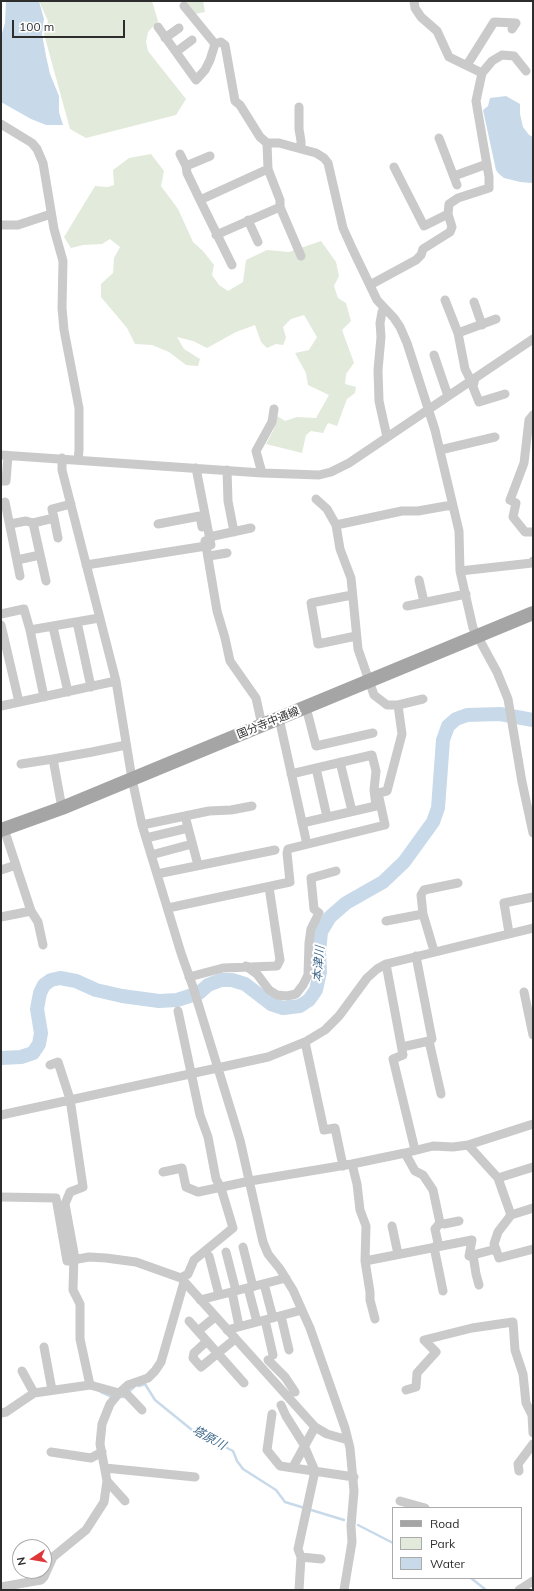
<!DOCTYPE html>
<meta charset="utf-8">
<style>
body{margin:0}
#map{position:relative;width:534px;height:1591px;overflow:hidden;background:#fff;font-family:Mulish,sans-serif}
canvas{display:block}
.frame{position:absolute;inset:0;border:2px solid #2d2d2d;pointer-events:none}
.legend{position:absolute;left:392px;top:1507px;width:130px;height:72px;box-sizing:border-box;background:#fff;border:1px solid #ababab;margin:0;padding:5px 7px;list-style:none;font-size:12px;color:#2d2d2d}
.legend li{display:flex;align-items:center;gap:8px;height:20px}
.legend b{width:20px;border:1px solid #ababab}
.north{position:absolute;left:12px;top:1539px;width:40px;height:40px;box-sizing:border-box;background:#fff;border:1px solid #ababab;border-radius:50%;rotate:258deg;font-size:11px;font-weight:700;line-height:16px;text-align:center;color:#2d2d2d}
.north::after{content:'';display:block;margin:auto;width:14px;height:18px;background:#dd3738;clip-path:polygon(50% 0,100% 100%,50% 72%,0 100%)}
.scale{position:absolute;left:12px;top:20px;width:113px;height:18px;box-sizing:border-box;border:2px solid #2d2d2d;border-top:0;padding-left:5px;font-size:12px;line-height:14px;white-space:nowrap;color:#2d2d2d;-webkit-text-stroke:3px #fff;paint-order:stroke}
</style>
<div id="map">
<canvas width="534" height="1591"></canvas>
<div class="frame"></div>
<ul class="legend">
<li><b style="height:5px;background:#a5a5a5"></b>Road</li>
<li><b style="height:11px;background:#e2eadb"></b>Park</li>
<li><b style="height:11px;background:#c8dae9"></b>Water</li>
</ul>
<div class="north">N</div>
<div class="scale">100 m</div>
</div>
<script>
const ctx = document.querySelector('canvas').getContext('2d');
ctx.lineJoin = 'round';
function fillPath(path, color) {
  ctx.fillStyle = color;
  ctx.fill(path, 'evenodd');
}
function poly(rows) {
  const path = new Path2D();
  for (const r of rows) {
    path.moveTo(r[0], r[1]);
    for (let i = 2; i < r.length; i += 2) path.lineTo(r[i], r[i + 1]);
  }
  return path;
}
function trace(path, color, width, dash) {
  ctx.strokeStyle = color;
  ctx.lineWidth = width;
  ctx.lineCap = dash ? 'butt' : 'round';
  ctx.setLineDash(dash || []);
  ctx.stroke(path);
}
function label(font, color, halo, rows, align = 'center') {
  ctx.font = font + ' Mulish,"Noto Sans JP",sans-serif';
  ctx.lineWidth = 4;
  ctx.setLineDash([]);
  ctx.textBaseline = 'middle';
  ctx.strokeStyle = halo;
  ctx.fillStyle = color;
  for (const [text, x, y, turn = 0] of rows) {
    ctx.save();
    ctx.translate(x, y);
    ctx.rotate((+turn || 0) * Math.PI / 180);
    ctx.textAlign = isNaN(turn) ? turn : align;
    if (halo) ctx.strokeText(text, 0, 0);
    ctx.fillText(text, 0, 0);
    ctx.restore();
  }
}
fillPath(poly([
 [39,1,152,1,158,21,148,32,146,42,148,51,186,99,176,115,86,138,70,129,44,34,48,21],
 [184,1,203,1,205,12,195,14],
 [151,154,164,171,161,186,178,209,193,242,203,251,214,265,212,275,219,285,228,291,243,282,246,260,267,250,289,252,321,241,336,262,339,276,334,286,338,298,346,303,351,321,342,330,354,363,346,374,345,384,356,387,355,393,347,399,337,426,328,423,323,433,311,431,306,435,302,453,266,444,274,429,277,416,285,421,297,417,316,418,329,395,308,385,306,373,295,353,309,350,317,337,304,315,291,319,283,327,286,338,283,345,276,344,267,348,261,342,255,325,236,332,207,348,193,341,177,337,184,349,200,359,198,366,186,365,169,352,152,345,135,344,127,328,101,297,101,284,113,273,114,258,120,247,110,239,102,244,83,245,71,248,64,237,95,186,108,187,114,185,113,170,129,158]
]), '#e2eadb');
fillPath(poly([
 [6,1,39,1,44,19,42,34,46,56,50,74,59,96,59,112,63,125,46,125,31,119,1,102,1,37,5,23],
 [506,96,520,104,520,114,523,127,529,135,533,137,533,182,531,183,520,182,504,178,499,174,496,170,483,110,488,106,490,98]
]), '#c8dae9');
trace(poly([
 [139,1386,145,1384,155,1400,192,1430,233,1451,237,1461,243,1469,276,1490,285,1502,344,1520],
 [101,1392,110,1396],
 [119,1397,123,1397,134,1387],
 [358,1525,393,1543],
 [471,1578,486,1590]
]), '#c8dae9', 2.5);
trace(poly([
 [1,1058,21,1057,33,1053,39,1044,41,1033,37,1009,40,993,44,985,51,980,60,978,76,981,96,990,122,996,159,1001,177,1000,199,993,208,985,221,980,232,980,245,984,271,1004,283,1008,300,1006,309,1000,316,990,320,972,319,952,321,932,330,917,346,903,383,882,404,862,433,822,438,808,443,740,448,726,456,719,467,715,500,714,533,720]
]), '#c8dae9', 14);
trace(poly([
 [184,6,215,44,221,42,225,45,235,101,240,105,260,137,267,143,279,143,316,153,324,158,328,163,343,228,352,248,377,300,394,318,400,327,407,343,435,430,459,531,460,571,473,628,497,672,508,699,522,782,533,833],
 [158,27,196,80,205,70,210,60,215,44],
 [165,38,179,28],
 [176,52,192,40],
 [467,65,494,22,516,23,512,29],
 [482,73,492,61,502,55,514,56,526,71],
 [299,107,299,129,301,141,301,149],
 [1,124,32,143,37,149,43,163,54,229,63,261,62,308,64,330,79,408,79,450,78,460],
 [439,138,457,185],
 [267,143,268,169,280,200,280,207,301,256],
 [180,154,186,166],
 [394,167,424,226,448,214],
 [454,176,487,164],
 [200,200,187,173,186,166,210,156],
 [248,220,258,242],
 [1,225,18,225,51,214],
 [216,235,280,207],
 [232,265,200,200,268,169],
 [370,285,416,260,421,255,423,249,450,232,452,227,448,214,449,204,458,198,489,188,489,177,476,101,482,73,449,57,437,31,421,17,415,8,414,1],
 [445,300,458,333,465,369,471,381],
 [474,302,482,325],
 [384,308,382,312,380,323,381,337,378,370,379,401,387,437],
 [458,333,496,319],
 [434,355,448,396],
 [475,378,473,387,479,402,505,394],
 [533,415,529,420,524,463,510,500,516,503,513,517,525,532,533,532],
 [440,450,495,437],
 [1,455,262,473,319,475,331,472,349,463,533,339],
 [62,458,62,470,116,681,132,779,142,825,181,953,193,987,240,1140,263,1242,268,1254,280,1269,293,1290,310,1328,345,1428,350,1448,354,1491,351,1526,352,1542,344,1590],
 [196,468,211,545,206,546,217,611,225,638,230,661,256,698,262,725],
 [227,470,228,501,234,532],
 [262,473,256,451,272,422,274,409],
 [1,481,6,481,8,456],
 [316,499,327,509,336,525],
 [5,502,20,576],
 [54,518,58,538],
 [33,523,46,581],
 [10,524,26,521,33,523,54,518,52,509,71,504],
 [158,524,200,516,202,527],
 [209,537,251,528],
 [209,556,227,553],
 [17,560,40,555],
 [86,565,206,546,205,541],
 [460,571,532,563,533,561],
 [419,580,424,602],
 [352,595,311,603,318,644,356,636],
 [407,606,466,594],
 [1,614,24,609,30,630,99,618],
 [77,622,91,687],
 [1,625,19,702],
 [53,627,68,692],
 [30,630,44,697],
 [398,705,423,699],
 [1,706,116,681],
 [306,707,316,746,373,733],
 [279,718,306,840],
 [340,762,352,811],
 [21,764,53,759],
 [316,768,327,817],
 [291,774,372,755,376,771,374,790,376,806,302,823],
 [62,808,53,759,92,752,126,745],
 [185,816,198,865],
 [142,825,209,811,231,810,252,806],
 [4,829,31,911,38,922,43,945],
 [146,838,188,828],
 [151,855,192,844],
 [1,870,16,865],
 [157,874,275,850],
 [168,908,290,882,287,853,288,849,385,825,378,793,387,791,402,734,398,705,387,705,374,695,358,649,351,578,340,549,336,525,402,511,418,511,446,506,453,506],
 [1,917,31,911],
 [386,921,423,914],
 [509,933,504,903,533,897],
 [434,951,423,914,421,895,424,890,458,883],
 [386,964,403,1055,393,1059,415,1150],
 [246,966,257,974,269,990,277,995,287,996,296,994,303,985,308,975,309,943,311,929,319,913,314,909,311,878,336,871],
 [189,977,223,968,277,966,280,960,269,887],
 [524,992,533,1035],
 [178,1011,200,1115,208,1137,216,1179,221,1188,233,1228,194,1260,188,1274,181,1278],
 [429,1041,441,1094],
 [305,1042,324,1130,335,1128,343,1166],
 [402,1047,429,1041,432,1039,416,956],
 [50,1065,58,1062,70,1099,83,1187,70,1192,65,1204,74,1253,73,1290,80,1304,80,1339,90,1385],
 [1,1115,268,1057,305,1042,325,1030,339,1016,367,978,377,969,386,964,533,928],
 [468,1145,498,1178,511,1215],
 [405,1153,415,1171,423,1175,433,1190,440,1223,435,1229,438,1243],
 [352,1164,357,1184,360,1210,366,1226,365,1261,370,1292,370,1300,375,1319],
 [163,1172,182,1168,186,1187,198,1192,250,1181,352,1164,405,1153,433,1146,453,1147,468,1145,533,1124],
 [498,1178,533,1167],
 [1,1197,56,1198,67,1261,89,1257,106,1258,136,1262,181,1278,315,1427,327,1434,348,1440],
 [533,1208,511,1215,498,1232,494,1244,499,1258,533,1249],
 [440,1223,444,1224,459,1221],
 [392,1226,398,1254],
 [243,1247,253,1287],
 [434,1247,443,1291],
 [226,1252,236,1291],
 [473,1255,476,1274,479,1285],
 [209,1256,219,1295],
 [365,1261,472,1240,469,1256,496,1249],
 [264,1284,273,1318],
 [248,1288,257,1322],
 [232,1292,239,1326],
 [200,1300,286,1278],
 [281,1316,289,1350],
 [265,1320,273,1355],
 [189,1321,244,1383],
 [227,1330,302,1310],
 [198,1331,215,1317],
 [207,1341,194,1353,193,1358,201,1367,235,1339],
 [44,1347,52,1390],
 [268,1360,285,1377,295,1392],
 [22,1371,34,1393],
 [123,1390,142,1410],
 [406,1390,416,1387,417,1373,436,1352,424,1340,472,1328,513,1322,515,1350,523,1374,526,1403,532,1415,533,1433],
 [281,1405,286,1416,303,1443,315,1471,298,1549,301,1557,321,1559],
 [1,1413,6,1412,34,1393,90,1385,119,1393],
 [272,1414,267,1450,280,1466,354,1477],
 [51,1452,91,1458,102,1452],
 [293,1467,315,1427],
 [105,1468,195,1477],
 [519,1471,518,1464,533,1444],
 [107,1481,125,1501],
 [400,1501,425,1508],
 [1,1587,41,1580,44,1577,53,1557,86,1530,104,1502,107,1481,100,1444,102,1424,110,1404,119,1393,128,1385,148,1378,155,1371,161,1362,184,1282],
 [299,1590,301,1557],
 [519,1590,533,1581]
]), '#cacaca', 9);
trace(poly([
 [1,830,62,808,132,779,533,613]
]), '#a5a5a5', 14);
label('11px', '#2d2d2d', '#fff', [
 ["国分寺中通線",268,723,-22]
]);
label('italic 12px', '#3f698b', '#fff', [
 ["本津川",319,964,-85],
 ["塔原川",209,1438,29]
]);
</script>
